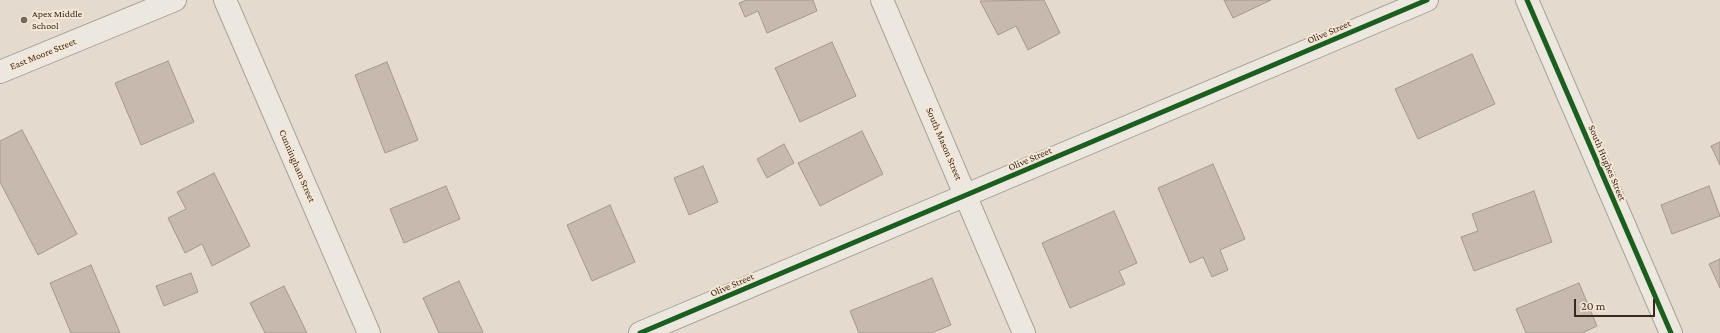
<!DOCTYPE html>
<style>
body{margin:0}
#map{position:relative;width:1720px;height:333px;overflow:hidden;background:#e4dbce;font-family:"Crimson Pro",serif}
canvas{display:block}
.scale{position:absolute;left:1574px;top:299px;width:81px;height:18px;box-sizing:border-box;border:2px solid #38281f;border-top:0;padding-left:5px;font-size:12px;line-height:14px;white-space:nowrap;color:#38281f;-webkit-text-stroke:3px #f5e7d4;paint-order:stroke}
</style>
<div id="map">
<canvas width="1720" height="333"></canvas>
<div class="scale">20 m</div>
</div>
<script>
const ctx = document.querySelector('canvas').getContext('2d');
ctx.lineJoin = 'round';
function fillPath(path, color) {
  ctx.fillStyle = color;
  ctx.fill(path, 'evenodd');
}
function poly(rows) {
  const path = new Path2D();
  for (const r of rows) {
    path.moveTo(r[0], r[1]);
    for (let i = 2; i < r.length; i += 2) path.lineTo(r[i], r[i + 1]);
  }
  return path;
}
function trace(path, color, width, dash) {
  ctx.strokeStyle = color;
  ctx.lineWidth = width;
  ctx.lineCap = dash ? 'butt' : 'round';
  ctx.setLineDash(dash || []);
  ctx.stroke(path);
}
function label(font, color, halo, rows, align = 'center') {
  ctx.font = font + ' "Crimson Pro",serif';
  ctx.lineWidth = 4;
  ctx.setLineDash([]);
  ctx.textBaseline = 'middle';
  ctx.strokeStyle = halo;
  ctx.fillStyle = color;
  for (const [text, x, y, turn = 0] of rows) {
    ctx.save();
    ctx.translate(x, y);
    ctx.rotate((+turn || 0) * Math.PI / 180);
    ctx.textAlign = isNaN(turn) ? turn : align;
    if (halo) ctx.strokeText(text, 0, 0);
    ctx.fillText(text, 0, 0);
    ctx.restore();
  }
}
const building = poly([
 [747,0,813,0,817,11,767,33,758,11,745,17,739,3,747,0],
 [1044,0,1060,33,1028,50,1016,26,998,35,980,1,1044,0],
 [1224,0,1271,0,1233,18,1224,0],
 [832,42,856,96,800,122,775,68,832,42],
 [1472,54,1495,104,1418,139,1395,89,1472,54],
 [168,61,194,122,141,145,115,83,168,61],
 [387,62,418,140,385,153,355,75,387,62],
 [22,130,77,234,38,255,0,182,0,141,22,130],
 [862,131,883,174,820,206,798,163,862,131],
 [1720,142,1720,165,1711,146,1720,142],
 [784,144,794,163,767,178,757,159,784,144],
 [1213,164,1245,239,1220,250,1228,270,1212,277,1203,257,1190,263,1158,188,1213,164],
 [703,166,718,202,689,215,674,178,703,166],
 [214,173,250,246,212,266,202,244,185,253,168,218,186,209,177,192,214,173],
 [446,186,460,219,404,243,390,209,446,186],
 [1709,186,1720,216,1672,234,1661,205,1709,186],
 [1534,191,1552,242,1474,271,1461,237,1478,231,1472,214,1534,191],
 [610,205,635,262,592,281,567,225,610,205],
 [1114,211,1137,263,1119,271,1125,284,1070,308,1042,243,1114,211],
 [1720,259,1720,288,1709,264,1720,259],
 [91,265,120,333,71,333,50,283,91,265],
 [191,273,198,292,164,306,156,286,191,273],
 [932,278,951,325,931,333,859,333,850,311,932,278],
 [459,281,483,332,480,333,439,333,423,298,459,281],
 [1579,283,1597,326,1582,333,1526,333,1516,309,1579,283],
 [284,286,307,333,265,333,250,303,284,286]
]);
fillPath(building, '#c8b9af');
trace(building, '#a5978d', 1);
const street = poly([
 [225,0,369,333],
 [882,0,1024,333],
 [1527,0,1671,333],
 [0,72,175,0],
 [640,333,1427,0]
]);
trace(street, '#a9a097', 24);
trace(street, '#ece7df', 22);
trace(poly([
 [1527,0,1671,333],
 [640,333,1427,0]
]), '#1b5e20', 5);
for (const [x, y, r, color] of [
 [24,20,4,"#74675c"]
]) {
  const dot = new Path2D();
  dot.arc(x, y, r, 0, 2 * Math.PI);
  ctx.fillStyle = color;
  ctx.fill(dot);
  trace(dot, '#f5e7d4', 1.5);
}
label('10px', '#38281f', '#f5e7d4', [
 ["Apex Middle",32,14],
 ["School",32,26]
], 'left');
label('10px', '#38281f', '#f5e7d4', [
 ["Olive Street",1329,32,-23],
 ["East Moore Street",43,54,-22],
 ["South Mason Street",944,144,67],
 ["Olive Street",1030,159,-23],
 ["South Hughes Street",1607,163,67],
 ["Cunningham Street",297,166,67],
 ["Olive Street",732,285,-23]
]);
</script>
